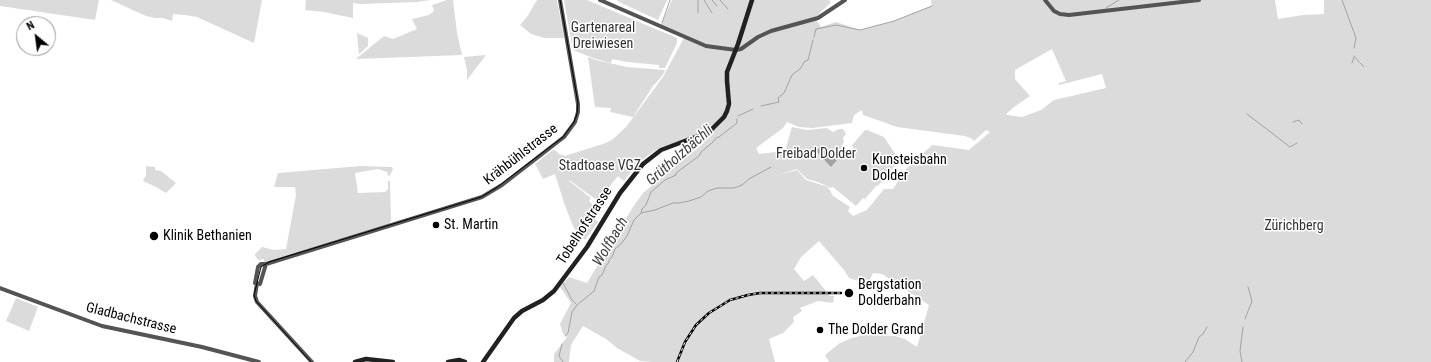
<!DOCTYPE html>
<meta charset="utf-8">
<style>
body{margin:0}
#map{position:relative;width:1431px;height:362px;overflow:hidden;background:#fff;font-family:"Roboto Condensed",sans-serif}
canvas{display:block}
.north{position:absolute;left:16px;top:16px;width:40px;height:40px;box-sizing:border-box;background:#fff;border:1px solid #999;border-radius:50%;rotate:331deg;font-size:11px;font-weight:700;line-height:16px;text-align:center;color:#000}
.north::after{content:'';display:block;margin:auto;width:14px;height:18px;background:#000;clip-path:polygon(50% 0,100% 100%,50% 72%,0 100%)}
</style>
<div id="map">
<canvas width="1431" height="362"></canvas>
<div class="north">N</div>
</div>
<script>
const ctx = document.querySelector('canvas').getContext('2d');
ctx.lineJoin = 'round';
function fillPath(path, color) {
  ctx.fillStyle = color;
  ctx.fill(path, 'evenodd');
}
function poly(rows) {
  const path = new Path2D();
  for (const r of rows) {
    path.moveTo(r[0], r[1]);
    for (let i = 2; i < r.length; i += 2) path.lineTo(r[i], r[i + 1]);
  }
  return path;
}
function trace(path, color, width, dash) {
  ctx.strokeStyle = color;
  ctx.lineWidth = width;
  ctx.lineCap = dash ? 'butt' : 'round';
  ctx.setLineDash(dash || []);
  ctx.stroke(path);
}
function label(font, color, halo, rows, align = 'center') {
  ctx.font = font + ' "Roboto Condensed",sans-serif';
  ctx.lineWidth = 3;
  ctx.setLineDash([]);
  ctx.textBaseline = 'middle';
  ctx.strokeStyle = halo;
  ctx.fillStyle = color;
  for (const [text, x, y, turn = 0] of rows) {
    ctx.save();
    ctx.translate(x, y);
    ctx.rotate((+turn || 0) * Math.PI / 180);
    ctx.textAlign = isNaN(turn) ? turn : align;
    if (halo) ctx.strokeText(text, 0, 0);
    ctx.fillText(text, 0, 0);
    ctx.restore();
  }
}
fillPath(poly([
 [0,0,99,0,95,20,0,6],
 [111,0,262,0,254,43,197,17,185,15,173,14,172,21,163,18,155,18,146,16],
 [306,0,430,0,418,2,360,4,353,3,353,18,324,12,305,10],
 [447,0,453,0,457,33,462,55,356,59,384,36,393,39,417,29,412,19,429,15,434,11,432,5],
 [537,0,557,0,564,38,544,38,531,34,520,25,527,17],
 [564,0,587,0,677,38,677,43,665,68,659,68,659,65,627,62,612,59,611,63,596,59,573,50],
 [618,0,667,0,658,20,617,1],
 [672,0,829,0,831,2,815,18,821,27,836,22,860,30,894,21,932,6,931,0,1275,0,1278,19,1303,15,1324,14,1324,0,1431,0,1431,362,829,362,825,355,840,343,852,338,864,335,895,336,905,339,917,347,929,305,882,274,873,273,868,284,849,278,844,270,819,241,801,257,794,269,804,281,813,275,830,296,834,296,833,303,818,301,800,308,802,311,793,317,794,322,783,333,769,339,775,362,652,362,640,361,617,348,606,339,583,326,571,345,569,362,554,362,554,354,567,337,563,334,560,324,571,303,560,287,569,277,587,283,633,207,643,193,704,143,700,134,661,147,653,152,638,163,624,181,618,176,598,201,569,180,569,181,591,198,589,201,593,205,587,213,598,222,585,240,577,232,573,226,564,203,555,174,543,179,535,164,553,150,555,150,559,154,565,156,606,143,613,139,626,127,663,77,685,36,661,25],
 [1052,49,1066,81,1059,83,1059,85,1102,74,1106,88,1054,100,1041,110,1022,117,1008,115,1006,114,1014,107,1030,96,1015,79,1015,70],
 [862,110,863,115,897,127,965,136,973,139,972,141,975,140,986,130,990,132,969,150,932,145,906,169,893,189,884,189,867,210,853,216,848,211,850,207,833,196,828,187,806,180,797,170,778,175,797,169,807,179,818,182,831,188,833,187,856,206,863,198,865,199,877,185,878,186,896,164,895,162,898,158,884,137,867,130,865,130,853,144,852,146,854,149,850,153,841,146,844,142,843,138,846,134,843,129,839,129,833,132,827,128,807,130,792,127,785,151,759,154,756,148,783,128,787,122,799,127,812,128,852,123,854,115],
 [357,33,368,38,368,46,359,54],
 [486,55,467,80,467,70,464,57],
 [588,57,596,60,627,67,665,70,662,76,653,86,633,117,610,112,611,108,595,107],
 [146,166,155,167,155,170,161,171,176,183,166,193,156,187,143,181,146,175],
 [361,166,392,167,393,169,389,177,387,172,378,169,355,173,358,193,385,192,388,189,388,181,390,181,391,221,389,224,264,262,264,259,261,259,260,261,255,256,255,254,262,247,274,250,286,249,296,195,295,187,274,187,278,173],
 [16,298,38,307,29,331,6,321]
]), '#dbdbdb');
fillPath(poly([
 [820,147,837,160,831,167,816,151]
]), '#a2a2a2');
trace(poly([
 [704,0,712,13],
 [712,0,717,6],
 [720,0,728,9],
 [1342,0,1356,38,1354,48],
 [1106,8,1119,0],
 [698,13,698,0],
 [662,23,670,0],
 [814,37,816,29,836,25,860,30,894,21,932,6],
 [1354,56,1359,62],
 [1352,63,1354,57],
 [1360,63,1364,67],
 [761,106,779,102,778,98,784,93,792,75,801,68,804,62,808,60,813,40],
 [1247,114,1290,147,1297,143],
 [738,116,753,109],
 [1293,122,1299,120,1302,124],
 [641,213,642,209,646,205,651,192,665,180,676,175,676,173,699,156,701,152,713,142,716,138,719,137,737,123,737,119],
 [563,283,572,300,576,304],
 [1245,319,1252,301,1248,287],
 [565,336,568,333,572,312,577,305,594,291,599,277,602,275,606,266,609,262,609,260,612,257,615,249,621,244,627,236,634,220,641,213,655,210,673,203,679,203,689,201,701,197,708,191,717,188,734,188,742,185,749,179,771,167],
 [562,344,559,356,563,362],
 [1185,362,1193,352,1199,337,1203,334,1207,327],
 [1242,362,1240,351,1243,327]
]), '#a2a2a2', 1);
trace(poly([
 [600,0,706,46,736,50,741,49,758,37,771,31,818,18,845,0],
 [1045,0,1054,11,1060,14,1069,15,1199,0],
 [266,264,260,284,255,283,258,267,261,264,266,264,482,197,502,185,564,137,575,122,578,112,578,104,560,0],
 [257,283,255,296,257,302,312,362],
 [0,288,102,326,202,347,259,362]
]), '#545454', 4);
trace(poly([
 [355,362,366,359,393,362],
 [448,362,459,360,465,362],
 [483,362,514,318,522,311,543,300,554,291,587,247,620,193,643,164,661,150,706,133,712,129,724,117,727,111,729,104,727,81,727,72,738,44,752,0]
]), '#212121', 4.5);
trace(poly([
 [311,362,256,301,254,295,261,267,269,262,481,197,496,188,563,137,574,122,577,114,578,103,560,0]
]), '#000', 1);
const rail = poly([
 [677,362,685,342,696,325,709,313,730,300,748,295,760,293,841,293]
]);
trace(rail, '#000', 2.5);
trace(rail, '#fff', 1, [3]);
for (const [x, y, r, color] of [
 [864,168,4,"#000"],
 [436,225,4,"#000"],
 [154,236,5,"#000"],
 [849,293,5,"#000"],
 [820,330,4,"#000"]
]) {
  const dot = new Path2D();
  dot.arc(x, y, r, 0, 2 * Math.PI);
  ctx.fillStyle = color;
  ctx.fill(dot);
  trace(dot, '#fff', 1.5);
}
label('14px', '#323232', '#fff', [
 ["Gartenareal",603,28],
 ["Dreiwiesen",603,44],
 ["Freibad Dolder",816,154],
 ["Stadtoase VGZ",600,166],
 ["Zürichberg",1294,226]
]);
label('14px', '#000', '#fff', [
 ["Krähbühlstrasse",521,155,-38],
 ["Tobelhofstrasse",585,226,-57],
 ["Gladbachstrasse",131,319,14]
]);
label('14px', '#000', '#fff', [
 ["Kunsteisbahn",872,160],
 ["Dolder",872,176],
 ["St. Martin",444,225],
 ["Klinik Bethanien",163,236],
 ["Bergstation",858,285],
 ["Dolderbahn",858,301],
 ["The Dolder Grand",828,330]
], 'left');
label('italic 15px', '#434343', '#fff', [
 ["Grütholzbächli",680,156,-41],
 ["Wolfbach",611,242,-59]
]);
</script>
